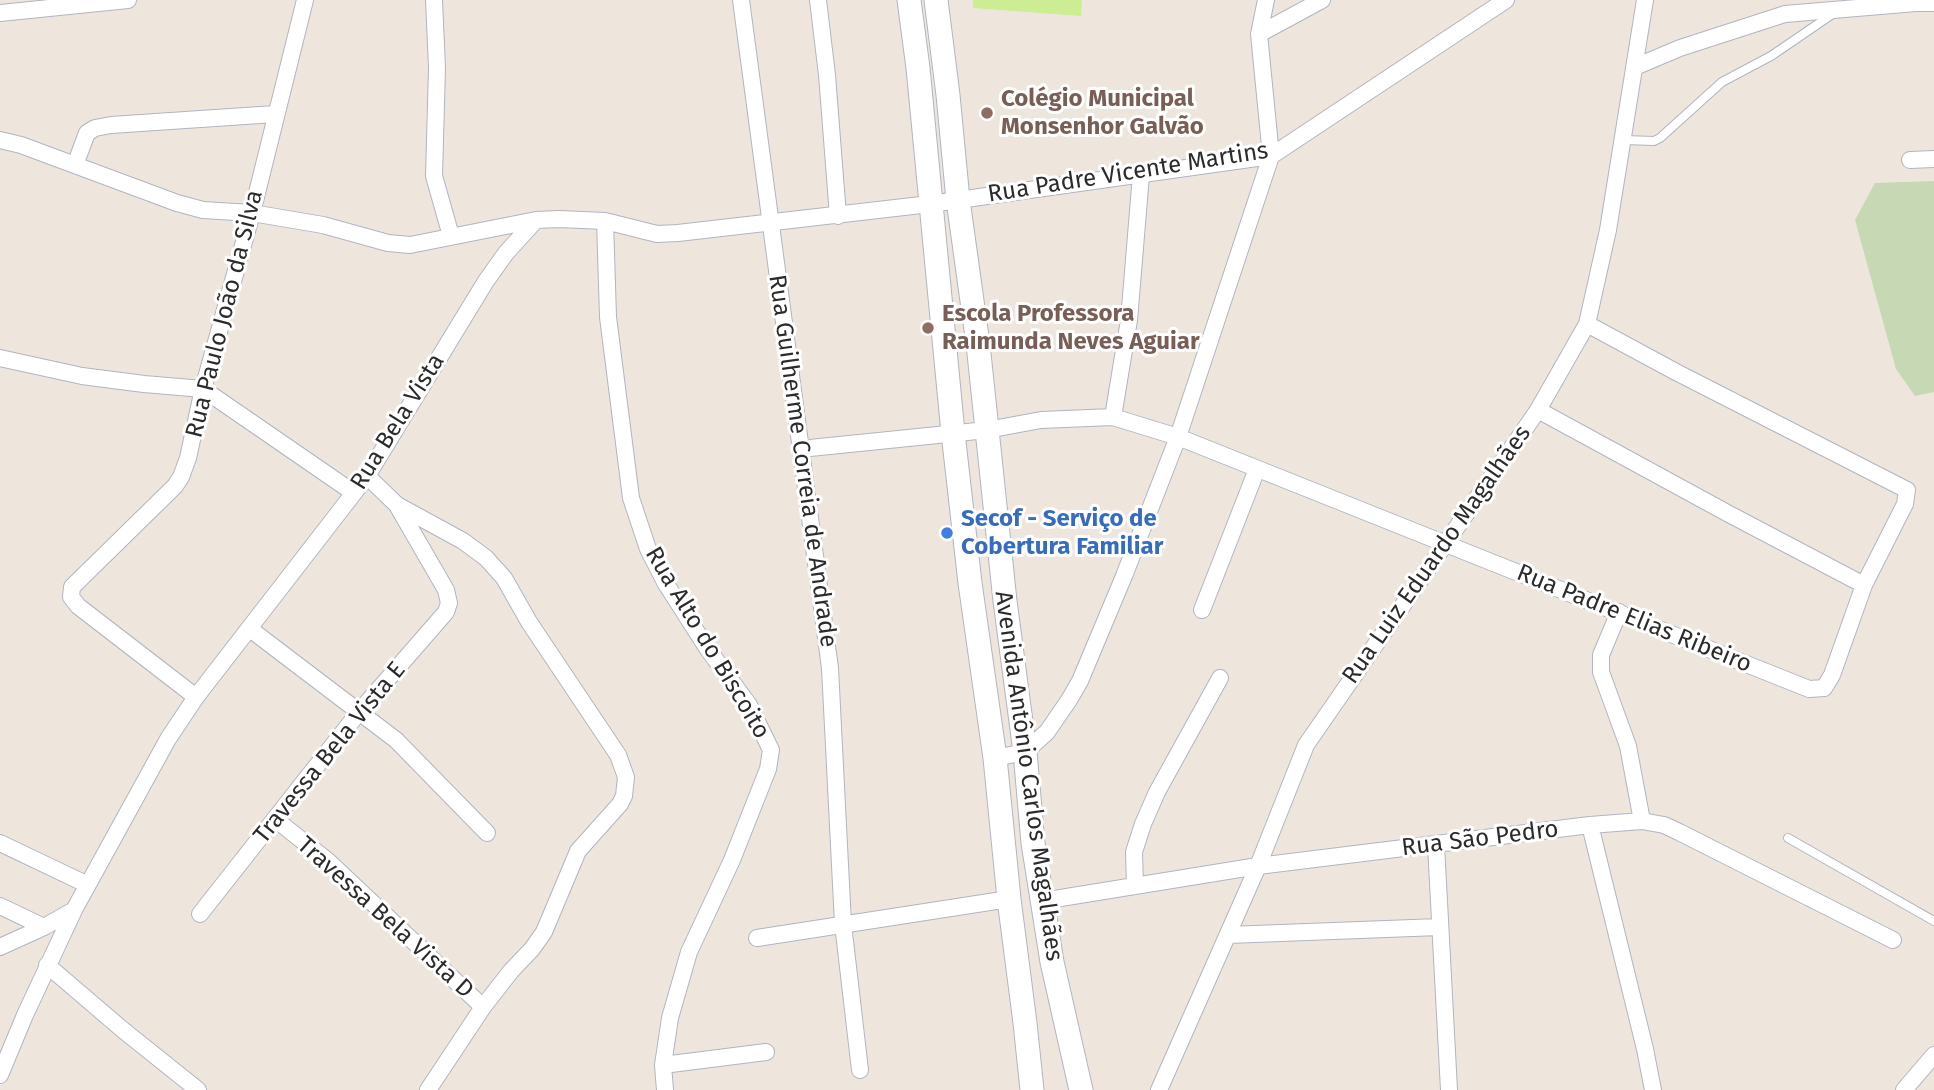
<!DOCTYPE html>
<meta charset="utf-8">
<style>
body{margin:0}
canvas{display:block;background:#eee6dd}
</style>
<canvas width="1934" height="1090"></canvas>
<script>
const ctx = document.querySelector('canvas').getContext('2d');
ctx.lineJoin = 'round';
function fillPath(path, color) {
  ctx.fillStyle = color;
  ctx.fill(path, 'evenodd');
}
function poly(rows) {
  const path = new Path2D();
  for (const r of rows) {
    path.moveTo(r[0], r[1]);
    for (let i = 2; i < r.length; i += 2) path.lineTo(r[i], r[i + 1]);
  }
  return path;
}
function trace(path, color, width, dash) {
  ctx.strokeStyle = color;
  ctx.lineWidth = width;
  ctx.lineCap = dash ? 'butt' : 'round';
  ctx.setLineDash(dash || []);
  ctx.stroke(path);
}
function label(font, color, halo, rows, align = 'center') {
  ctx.font = font + ' "Fira Sans",sans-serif';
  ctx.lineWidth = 6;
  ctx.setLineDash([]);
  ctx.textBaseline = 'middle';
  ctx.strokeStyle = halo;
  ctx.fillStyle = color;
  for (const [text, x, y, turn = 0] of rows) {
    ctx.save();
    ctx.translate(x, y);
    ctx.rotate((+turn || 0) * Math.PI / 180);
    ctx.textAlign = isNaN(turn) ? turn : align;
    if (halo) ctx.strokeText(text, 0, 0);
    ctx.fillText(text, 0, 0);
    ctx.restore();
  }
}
fillPath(poly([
 [1934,181,1934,392,1915,396,1896,369,1855,220,1875,183]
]), '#c7d8b4');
fillPath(poly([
 [973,0,1082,0,1081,16,973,8]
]), '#cced94');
const service = poly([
 [1624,140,1654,141,1660,138,1722,82,1771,56,1834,13],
 [1788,838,1934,921]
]);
const minor = poly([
 [434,0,437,68,434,176,451,236],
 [741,0,830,668,843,924,860,1070],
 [818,0,827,75,838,216],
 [0,13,128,0],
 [1259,34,1322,0],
 [1635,67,1680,48,1785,14,1916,3,1934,3],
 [0,140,21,145,177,203,203,210,252,213,323,225,388,243,410,245,536,220,559,219,605,221,657,234,678,233,930,204,1271,156,1506,0],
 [1910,160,1934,159],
 [75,165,87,133,95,128,111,125,275,114],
 [605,221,608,317,631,498,648,549,666,584,707,648,749,705,771,750,768,769,732,860,689,952,670,1018,663,1065,665,1090],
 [0,358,82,376,144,384,203,389,354,493],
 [1538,410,1729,514,1864,585],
 [1113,417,1129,320,1141,175],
 [800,449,987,430,1041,420,1113,417,1178,437,1809,689,1824,688,1832,675,1864,585,1905,504,1907,490,1676,372,1587,324],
 [367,476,397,505,463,541,486,558,504,578,529,622,618,755,626,777,624,796,620,804,578,851,544,932,532,949,511,971,483,1007,428,1090],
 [1202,610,1257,469],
 [1619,612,1601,655,1601,672,1628,746,1642,821],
 [250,629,396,740,487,833],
 [196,697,78,606,71,597,72,587,175,486,181,477,188,458,203,389,252,213,305,0],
 [995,758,1025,752,1047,732,1069,700,1080,681,1124,576,1178,437,1271,156,1259,34,1266,0],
 [275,819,328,861,483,1007],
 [1590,825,1645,1049,1653,1090],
 [0,843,86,884],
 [1436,845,1449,1090],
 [1135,885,1134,852,1143,824,1157,792,1220,678],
 [1042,901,1258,866,1590,825,1642,821,1664,825,1679,832,1893,940],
 [0,906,44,927],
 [200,914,359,712,446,612,449,603,446,590,398,507],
 [1228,935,1439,927],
 [757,938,1009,899],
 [0,947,44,927,74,910,168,739,196,697,367,476,486,281,506,253,536,220],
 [47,965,123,1030,198,1090],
 [663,1065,766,1052],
 [0,1075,25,1015,74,910],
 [1159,1090,1258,866,1306,745,1538,410,1587,324,1608,230,1645,0],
 [1904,1090,1934,1055]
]);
const secondary = poly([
 [909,0,918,68,953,433,970,583,995,758,1009,899,1025,1023,1032,1090],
 [936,0,948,95,958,200,978,344,1005,601,1025,752,1033,843,1052,962,1081,1090]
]);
trace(service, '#b1b5c0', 10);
trace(minor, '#b1b5c0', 18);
trace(secondary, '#b1b5c0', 25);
trace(service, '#fff', 8);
trace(minor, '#fff', 16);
trace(secondary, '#fff', 23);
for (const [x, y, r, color] of [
 [987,113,7,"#8d6e63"],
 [928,328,7,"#8d6e63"],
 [947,533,7,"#3f7fe0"]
]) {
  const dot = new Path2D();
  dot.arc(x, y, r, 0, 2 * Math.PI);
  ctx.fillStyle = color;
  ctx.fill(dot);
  trace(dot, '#fff', 2.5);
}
label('bold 24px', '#785e54', '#fff', [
 ["Colégio Municipal",1001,99],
 ["Monsenhor Galvão",1001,127],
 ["Escola Professora",942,314],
 ["Raimunda Neves Aguiar",942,342]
], 'left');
label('24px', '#2b2b2b', '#fff', [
 ["Rua Padre Vicente Martins",1128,173,-9],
 ["Rua Paulo João da Silva",225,314,-76],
 ["Rua Bela Vista",398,422,-58],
 ["Rua Guilherme Correia de Andrade",802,461,82],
 ["Rua Luiz Eduardo Magalhães",1437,555,-55],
 ["Rua Padre Elias Ribeiro",1634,619,22],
 ["Rua Alto do Biscoito",707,643,59],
 ["Travessa Bela Vista E",330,753,-51],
 ["Avenida Antônio Carlos Magalhães",1028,776,82],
 ["Rua São Pedro",1480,839,-7],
 ["Travessa Bela Vista D",385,918,42]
]);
label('bold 24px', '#366cbe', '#fff', [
 ["Secof - Serviço de",961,519],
 ["Cobertura Familiar",961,547]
], 'left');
</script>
